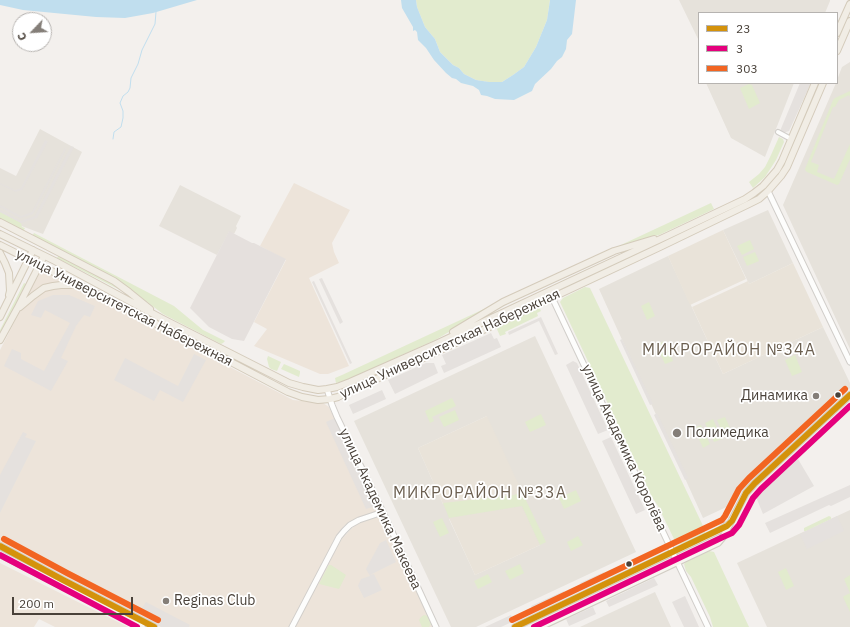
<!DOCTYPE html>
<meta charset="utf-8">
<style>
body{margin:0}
#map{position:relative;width:850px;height:627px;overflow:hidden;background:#f3f0ed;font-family:"IBM Plex Sans",sans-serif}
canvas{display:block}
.legend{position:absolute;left:698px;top:12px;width:140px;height:72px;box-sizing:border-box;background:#fff;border:1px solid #b6b3b0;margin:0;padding:5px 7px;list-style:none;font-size:12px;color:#494139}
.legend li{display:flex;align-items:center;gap:8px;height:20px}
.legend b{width:20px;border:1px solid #b6b3b0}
.north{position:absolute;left:12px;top:12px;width:40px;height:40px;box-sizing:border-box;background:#fff;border:1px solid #b6b3b0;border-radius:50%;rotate:245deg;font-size:11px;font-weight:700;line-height:16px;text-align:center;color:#494139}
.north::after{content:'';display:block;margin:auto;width:14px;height:18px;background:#847e78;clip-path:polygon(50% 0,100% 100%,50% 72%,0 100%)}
.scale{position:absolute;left:12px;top:597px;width:121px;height:18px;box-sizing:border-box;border:2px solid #494139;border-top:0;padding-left:5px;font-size:12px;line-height:14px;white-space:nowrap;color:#494139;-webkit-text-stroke:3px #fff;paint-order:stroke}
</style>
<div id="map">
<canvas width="850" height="627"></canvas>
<ul class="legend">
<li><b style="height:5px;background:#d4920b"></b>23</li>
<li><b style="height:5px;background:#e5007d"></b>3</li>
<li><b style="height:5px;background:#f26522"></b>303</li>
</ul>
<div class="north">С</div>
<div class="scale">200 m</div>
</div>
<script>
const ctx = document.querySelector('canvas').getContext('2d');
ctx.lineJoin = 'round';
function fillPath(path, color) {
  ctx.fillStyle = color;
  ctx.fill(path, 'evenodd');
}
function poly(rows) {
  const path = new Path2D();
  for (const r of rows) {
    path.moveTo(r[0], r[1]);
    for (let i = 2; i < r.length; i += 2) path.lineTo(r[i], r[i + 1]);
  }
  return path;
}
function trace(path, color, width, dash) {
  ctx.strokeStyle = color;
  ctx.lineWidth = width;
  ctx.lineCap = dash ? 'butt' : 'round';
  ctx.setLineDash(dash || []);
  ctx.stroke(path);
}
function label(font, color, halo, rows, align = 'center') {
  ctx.font = font + ' "IBM Plex Sans",sans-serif';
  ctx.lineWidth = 3.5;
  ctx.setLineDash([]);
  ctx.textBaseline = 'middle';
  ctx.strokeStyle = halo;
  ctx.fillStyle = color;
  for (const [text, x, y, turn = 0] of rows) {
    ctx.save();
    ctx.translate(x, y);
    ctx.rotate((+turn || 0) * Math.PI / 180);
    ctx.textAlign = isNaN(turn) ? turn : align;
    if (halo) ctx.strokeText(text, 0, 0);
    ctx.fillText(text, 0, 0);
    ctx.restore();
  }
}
fillPath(poly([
 [679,0,830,0,830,1,825,13,699,13,699,41],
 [850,62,850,349,783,205,836,83,837,83,837,80,842,67],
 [706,83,794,83,765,157,731,138],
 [40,129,82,152,43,234,0,218,0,168,16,176],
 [180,185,241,216,236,226,237,228,234,234,229,232,217,255,159,226],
 [768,210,793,263,749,284,723,230],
 [668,256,723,374,823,327,850,383,850,388,742,491,735,503,703,518,599,289],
 [535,336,636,552,476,627,451,627,354,421],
 [487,416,443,504,418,448],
 [449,519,540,545,475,575],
 [850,510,850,627,767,627,737,563],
 [655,592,671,627,580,627]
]), '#e6e2db');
fillPath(poly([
 [294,183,350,210,332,243,334,252,339,263,309,278,349,366,328,374,320,374,254,346,267,329,254,322,286,260,260,246],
 [46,270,49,270,180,341,293,400,323,403,329,407,377,508,377,511,375,512,358,518,352,521,345,525,340,531,336,536,289,627,161,627,0,543,0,350,37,278,40,273],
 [378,517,383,519,434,627,295,627,341,540,350,530,356,525,362,522],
 [0,563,128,627,55,627,39,619,34,627,0,627]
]), '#ede4da');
fillPath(poly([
 [229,231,252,243,254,243,286,259,244,341,232,339,209,327,190,308]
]), '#e5e0dd');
fillPath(poly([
 [723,230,746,279,690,305,668,256],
 [793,263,823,327,723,374,692,307,748,281,749,284],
 [487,416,522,492,514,495,443,504,418,448],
 [522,506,540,545,475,575,449,518]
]), '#e9e3d9');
fillPath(poly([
 [416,0,550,0,547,20,536,47,524,67,513,75,502,82,488,82,476,80,464,74,459,68,453,65,440,52,435,39,425,27,417,7],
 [749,84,752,85,760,103,749,109,740,88],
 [850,91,850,97,849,95,839,100,835,107,833,107,811,162,819,165,817,172,834,179,850,144,850,159,839,184,837,185,807,172,805,170,805,169,833,100,835,98],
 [779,137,783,139,784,142,776,160,765,177,753,188,749,182,759,174,765,167,771,155],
 [711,203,714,209,659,235,643,239,608,251],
 [0,212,21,223,22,227,25,228,23,232,0,220],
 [34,233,174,306,203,330,225,341,223,343,221,344,163,314,138,295,32,236],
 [750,240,754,249,742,255,737,246],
 [755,252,759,261,747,266,743,257],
 [59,255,113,283,128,294,57,258],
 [24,283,26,284,0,335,0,330],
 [585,287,590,288,705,530,705,534,682,545,675,541,658,506,652,497,560,302,563,298],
 [499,302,437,339,347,380,336,383,335,378,342,375],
 [649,302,655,316,647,320,641,306],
 [539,307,541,311,537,313,538,316,505,332,506,334,500,336,496,327],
 [664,341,673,361,665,364,656,345],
 [795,355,802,372,792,376,785,360],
 [268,356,281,362,277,371,271,369,269,367,267,359],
 [284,364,300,371,300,373,299,377,281,369],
 [452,398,456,406,432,417,434,421,430,423,425,411],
 [455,410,459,420,444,427,439,417],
 [541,414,546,425,530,432,525,422],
 [725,417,732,432,724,436,717,420],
 [713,419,722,439,714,442,705,423],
 [701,425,710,444,703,448,694,428],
 [576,490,581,501,564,509,559,498],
 [522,492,546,542,540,545,522,506,449,518,443,503,514,495],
 [829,516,831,517,831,519,806,531,804,531,804,528],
 [442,518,449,533,440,537,433,522],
 [578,536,583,545,571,551,567,542],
 [709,551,714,552,749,627,713,627,710,617,691,577,686,571,684,564,688,560],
 [520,564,524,573,510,580,505,571],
 [329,565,331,565,346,575,339,589,319,584,328,566],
 [786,568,794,586,786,590,778,572],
 [488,574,492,582,478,589,474,581],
 [850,575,850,612,843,597,844,596,850,593,844,579],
 [424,615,428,616,430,622,431,624,429,627,422,627,419,620,421,617]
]), '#e2ebce');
fillPath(poly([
 [800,83,811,83,789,131,783,133,780,131],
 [45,140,48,141,22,190,16,192,0,184,0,183,15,190,21,188],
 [71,146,74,147,37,218,21,223,0,212,0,210,21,221,35,216],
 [65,148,66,149,33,214,20,218,0,207,0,205,21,216,32,212],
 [322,278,343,322,340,324,319,279],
 [314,281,352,363,350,364,312,282],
 [53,295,69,295,95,306,90,317,84,315,76,326,61,358,68,361,51,391,4,366,12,349,21,353,21,359,44,371,70,323,45,310,41,318,31,315,38,301],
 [541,317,558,354,555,355,539,321,509,335,508,332],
 [491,333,494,339,497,338,501,347,444,373,441,366,446,364,442,355],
 [622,339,653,404,650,405,620,340],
 [194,354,206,360,183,402,160,390,154,401,114,380,125,358,178,386],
 [573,361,577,363,608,430,598,434,566,365],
 [426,363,434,363,438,373,395,394,388,380],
 [382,390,386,399,353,414,349,405],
 [657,413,688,478,685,480,654,415],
 [335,418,376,506,366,509,326,422],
 [23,432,27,434,25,437,33,440,36,441,0,513,0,475],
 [611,437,645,510,636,514,602,441],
 [798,459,814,486,763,514,756,497,758,491],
 [850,485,850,497,831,506,829,505,770,533,765,523],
 [837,516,844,531,807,549,800,534],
 [386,540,396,562,370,575,374,574,382,590,364,598,358,586,361,579,370,576,366,569,380,543],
 [604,572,607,578,583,589,580,583],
 [654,578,658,585,609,607,606,601],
 [564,591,566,597,534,612,531,606],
 [685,596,699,627,684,627,672,602],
 [146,602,190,625,189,627,161,627,147,620,149,617,146,615,147,611,142,608],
 [593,607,596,614,569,626,566,619],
 [511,615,514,621,501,627,485,627]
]), '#e5e1de');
fillPath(poly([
 [0,0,197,0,153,13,125,18,96,17,23,10,0,5],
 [401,0,416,0,417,7,425,27,435,39,440,52,453,65,459,68,464,74,476,80,489,82,502,82,513,75,524,67,536,47,547,20,550,0,576,0,572,34,567,40,566,49,562,57,557,61,551,69,535,84,532,91,514,100,495,99,487,96,481,95,479,90,473,86,461,83,456,79,452,78,446,73,434,60,426,48,418,40,417,32,415,30,413,31,413,27,402,8]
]), '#c0deee');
trace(poly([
 [113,139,114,132,121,127,123,118,123,111,120,103,123,96,128,92,130,88,131,78,138,64,142,50,155,24,156,12]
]), '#c0deee', 1);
const minor = poly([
 [778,132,791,139]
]);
const tertiary = poly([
 [768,191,850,362],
 [549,291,708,627],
 [327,389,332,405,337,417,383,512,436,627],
 [292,627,339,537,344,531,350,525,359,520,383,512]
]);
const secondary = poly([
 [0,546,63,580,154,627],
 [0,554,142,627],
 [515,627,720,530,729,524],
 [540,627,718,543,723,537,746,493,755,483,850,395]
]);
const primary = poly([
 [837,33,850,4],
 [837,51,850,21],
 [0,222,114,281,129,292,150,309],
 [0,234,55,261,161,318,289,383,303,387,318,390,327,389,337,387,350,382,436,344,669,235,745,199,754,193,763,186,777,170,782,161,815,83],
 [0,245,208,350,288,392,302,397,318,400,330,399,338,397,352,390,432,354,660,247,749,204,759,199,768,191,781,176,787,167,823,83],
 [0,253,5,263,9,273,10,291,9,295],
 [20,307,33,296,44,288,53,286,61,285,76,285],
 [0,317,33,250],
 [453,332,503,302,614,251,654,239],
 [0,340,17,309,44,256]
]);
trace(minor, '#d1ceca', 6);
trace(tertiary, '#d1ceca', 7);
trace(secondary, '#d2cdc4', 8);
trace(primary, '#d4cbbb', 8);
trace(minor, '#fdfdfc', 4);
trace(tertiary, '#fdfdfc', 5);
trace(secondary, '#f7f5f0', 5.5);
trace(primary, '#f1ede5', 6);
trace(poly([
 [0,546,63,580,154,627],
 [515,627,727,526,732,521,746,493,755,483,850,395]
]), '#d4920b', 6);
trace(poly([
 [0,555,137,627],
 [534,627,723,537,732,533,739,525,753,498,761,489,850,406]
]), '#e5007d', 6);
trace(poly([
 [4,539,67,573,158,620],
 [512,620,722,520,725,516,739,489,749,478,845,389]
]), '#f26522', 6);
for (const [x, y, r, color] of [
 [838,395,3.5,"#494139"],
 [816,396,4,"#847e78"],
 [677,433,5,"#847e78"],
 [629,564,3.5,"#494139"],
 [166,601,4,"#847e78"]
]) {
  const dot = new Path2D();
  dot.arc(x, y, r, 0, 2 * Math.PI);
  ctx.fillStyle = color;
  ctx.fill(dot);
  trace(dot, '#fff', 1.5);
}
label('14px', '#494139', '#fff', [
 ["улица Университетская Набережная",124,308,27],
 ["улица Университетская Набережная",450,344,-25],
 ["улица Академика Королёва",624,448,65],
 ["улица Академика Макеева",380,509,65]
]);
label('14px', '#494139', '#fff', [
 ["Динамика",808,396,"right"],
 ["Полимедика",686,433],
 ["Reginas Club",174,601]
], 'left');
ctx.letterSpacing = '1px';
label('16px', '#6b5f50', '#fff', [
 ["МИКРОРАЙОН №34А",729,350],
 ["МИКРОРАЙОН №33А",480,493]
]);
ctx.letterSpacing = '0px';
</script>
